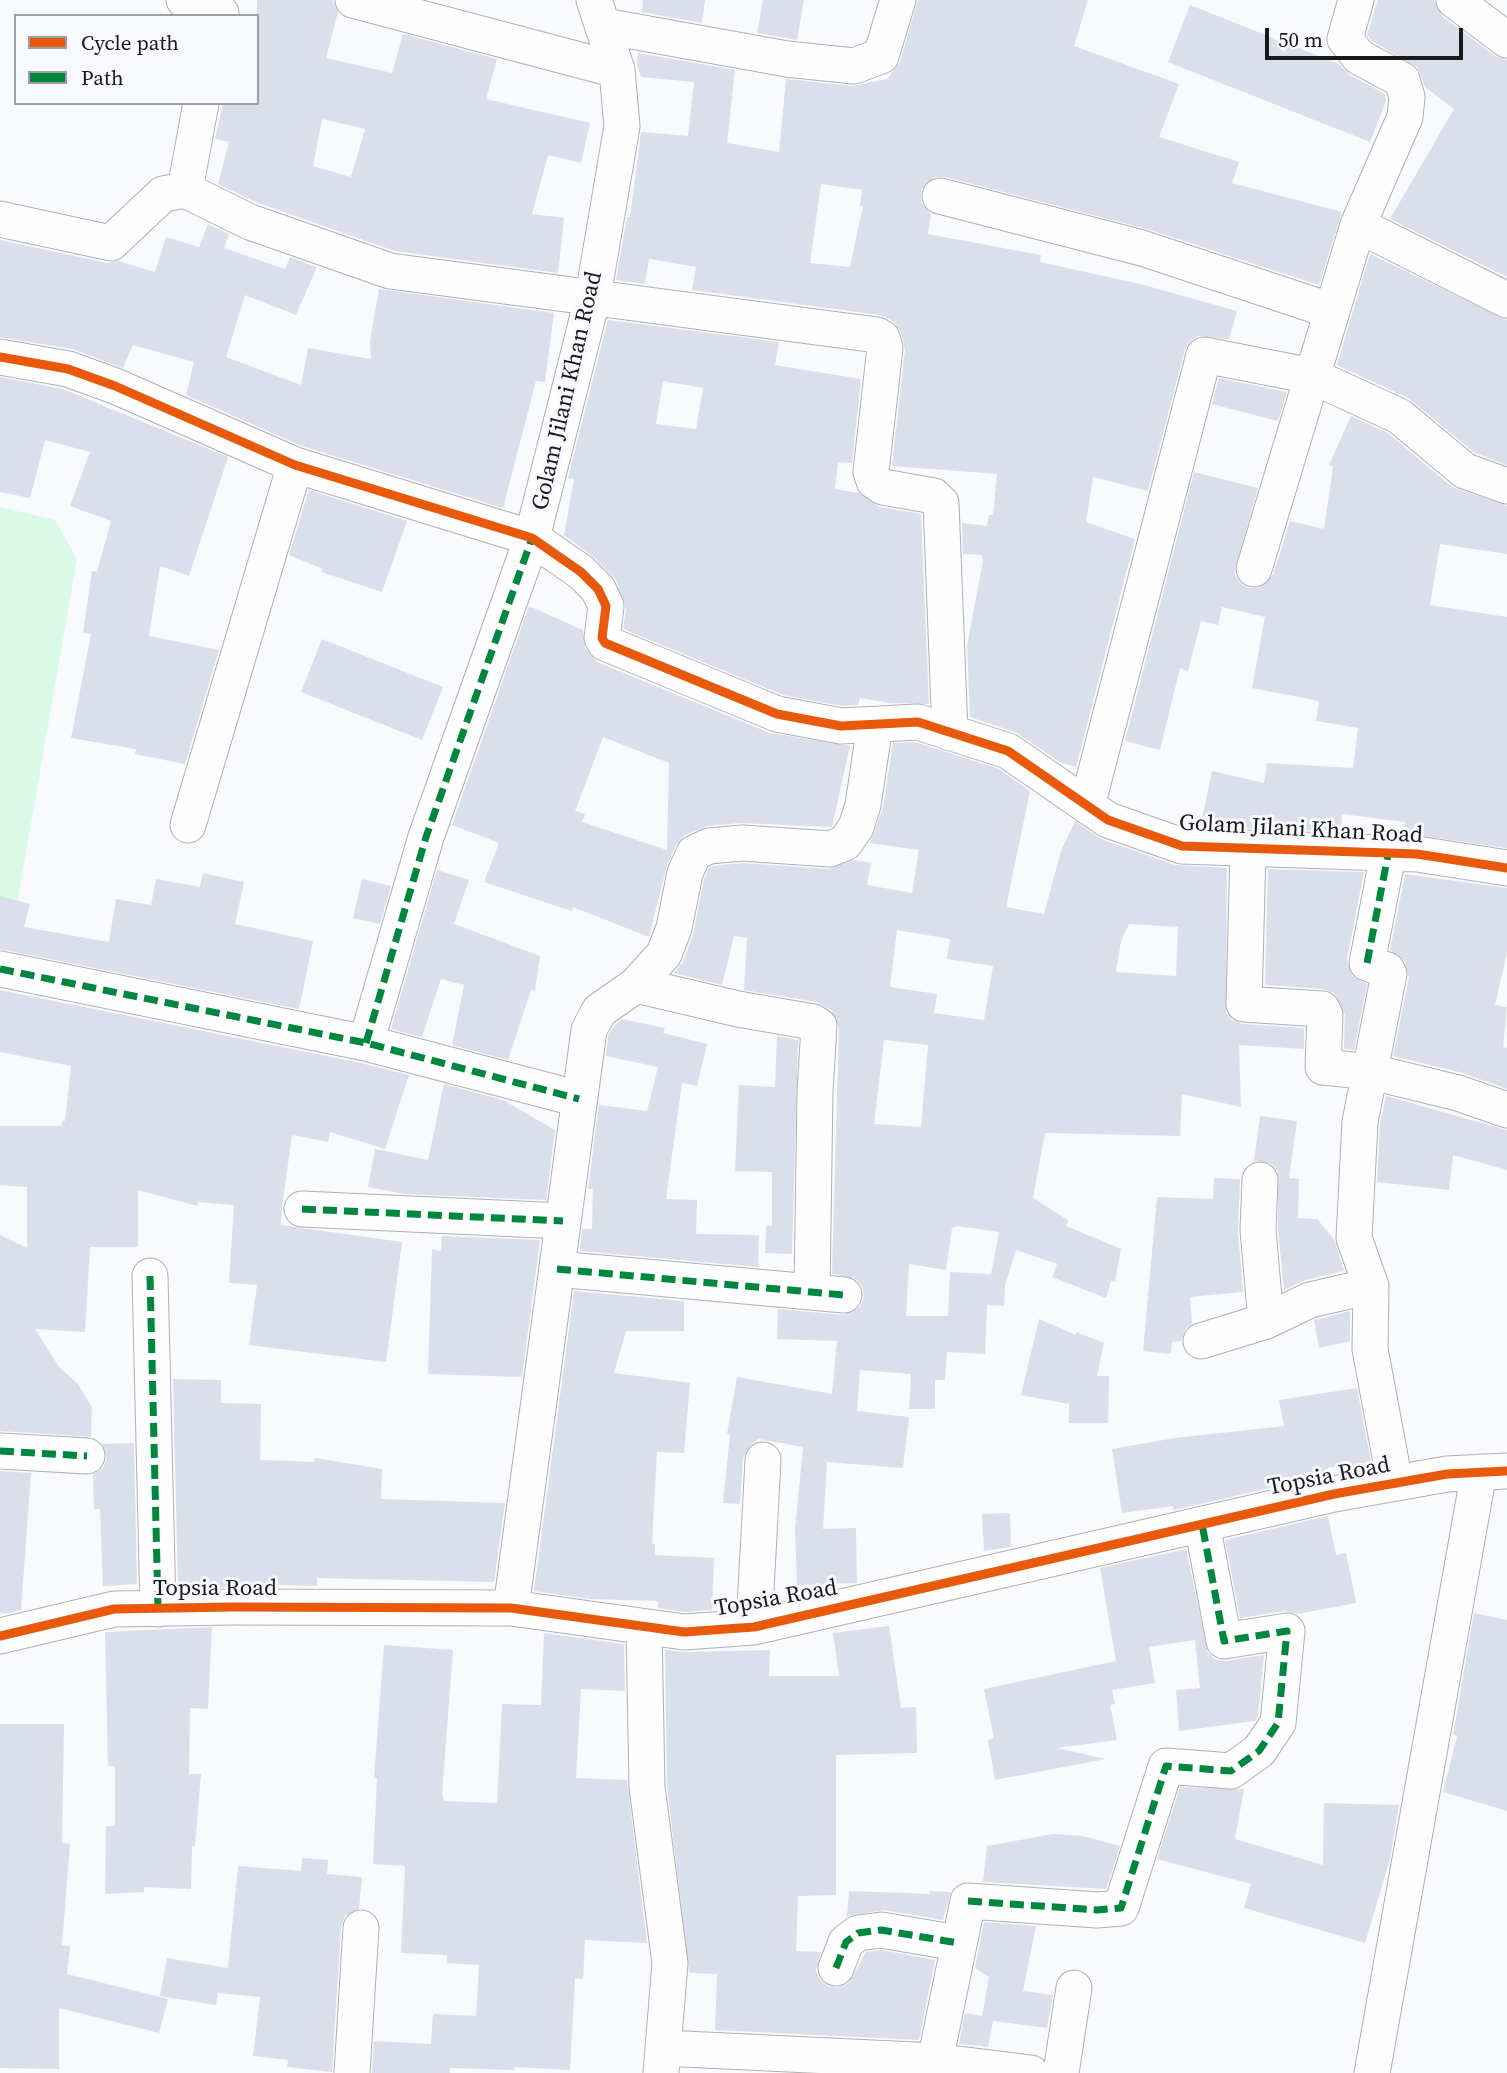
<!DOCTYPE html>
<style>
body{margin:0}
#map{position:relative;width:1507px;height:2073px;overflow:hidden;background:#f9fafe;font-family:"Source Serif 4",serif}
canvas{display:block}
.legend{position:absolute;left:14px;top:14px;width:245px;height:91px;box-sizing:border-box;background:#f8f9ff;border:2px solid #9e9fa4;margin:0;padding:9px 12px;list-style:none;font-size:21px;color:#18191b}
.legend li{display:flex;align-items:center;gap:14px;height:35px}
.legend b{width:35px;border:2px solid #9e9fa4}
.scale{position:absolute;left:1265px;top:28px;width:198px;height:32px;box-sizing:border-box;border:4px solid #18191b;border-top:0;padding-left:9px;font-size:21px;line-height:24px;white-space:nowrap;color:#18191b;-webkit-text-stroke:5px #f8f9ff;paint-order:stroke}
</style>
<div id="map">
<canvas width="1507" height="2073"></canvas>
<ul class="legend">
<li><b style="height:9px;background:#e8590c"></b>Cycle path</li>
<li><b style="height:9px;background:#00873e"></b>Path</li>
</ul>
<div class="scale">50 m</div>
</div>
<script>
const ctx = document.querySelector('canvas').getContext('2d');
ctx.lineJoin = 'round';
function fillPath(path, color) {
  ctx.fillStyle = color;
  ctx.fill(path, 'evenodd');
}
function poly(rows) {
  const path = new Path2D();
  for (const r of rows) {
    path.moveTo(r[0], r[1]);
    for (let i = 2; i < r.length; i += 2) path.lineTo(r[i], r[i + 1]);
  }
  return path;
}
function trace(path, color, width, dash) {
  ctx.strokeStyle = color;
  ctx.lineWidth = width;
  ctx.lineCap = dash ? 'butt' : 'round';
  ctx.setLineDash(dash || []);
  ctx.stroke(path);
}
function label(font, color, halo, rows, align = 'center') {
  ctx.font = font + ' "Source Serif 4",serif';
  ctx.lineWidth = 6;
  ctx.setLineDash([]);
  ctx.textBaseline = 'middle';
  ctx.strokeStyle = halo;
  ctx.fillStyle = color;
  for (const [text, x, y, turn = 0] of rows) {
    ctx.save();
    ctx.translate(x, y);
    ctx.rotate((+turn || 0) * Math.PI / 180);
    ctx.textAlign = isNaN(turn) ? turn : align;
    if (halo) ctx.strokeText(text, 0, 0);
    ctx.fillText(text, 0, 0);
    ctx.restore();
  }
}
fillPath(poly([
 [0,507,55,520,77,559,15,915,0,911]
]), '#daf9e7');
fillPath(poly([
 [257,0,333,0,338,12,326,58,392,73,403,34,497,59,486,99,590,123,581,163,548,155,532,214,564,218,558,273,395,251,258,203,218,184,229,142,215,139,223,103,257,103],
 [322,119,365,129,351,177,313,166],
 [643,0,705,0,702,23,642,12],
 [763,0,804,0,797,40,757,33],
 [918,0,1088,0,1074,46,1179,84,1159,137,1239,162,1232,183,1342,212,1319,285,1147,229,945,177,934,177,921,190,921,202,931,214,928,234,1041,255,1040,262,1144,285,1237,311,1229,339,1198,336,1190,341,1185,349,1148,491,1093,477,1086,522,1135,539,1076,767,1060,762,1015,732,970,717,967,646,983,561,982,555,963,554,962,523,987,526,989,515,993,515,997,474,892,466,905,350,901,332,893,321,880,315,692,290,696,267,649,259,645,284,616,280,627,217,630,217,641,132,688,136,694,82,641,77,637,65,638,53,735,70,727,143,779,152,786,79,853,86,887,79,900,62],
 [821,184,862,190,860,206,863,206,850,267,810,263],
 [1378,0,1434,0,1442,16,1495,56,1507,60,1507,277,1390,219,1454,109,1425,87,1417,67,1372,41,1367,35],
 [1190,5,1339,64,1350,75,1385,94,1386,101,1370,142,1168,62],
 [208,224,229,234,224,248,285,269,290,257,317,267,296,315,245,295,226,357,301,385,308,348,371,359,370,341,379,289,554,313,545,382,536,381,503,508,302,446,186,395,194,362,133,345,123,368,72,349,0,337,0,240,107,263,118,261,155,272,166,237,199,247],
 [1370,254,1507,320,1507,465,1475,453,1408,398,1337,365],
 [608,320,779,342,775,365,861,379,852,463,838,462,835,489,859,493,879,507,921,514,929,704,890,703,860,698,858,705,842,706,783,695,623,629,626,608,616,580,595,558,564,535,574,479,568,478],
 [663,381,703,388,696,429,656,424],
 [0,377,63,389,228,457,189,576,160,566,149,636,219,650,185,764,135,754,136,749,71,738,91,634,83,633,92,571,97,572,111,521,70,506,90,452,45,440,30,498,0,492],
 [1219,378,1287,392,1278,421,1212,404],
 [1351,416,1388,433,1452,487,1507,506,1507,554,1440,544,1430,605,1507,617,1507,848,1402,833,1405,822,1342,814,1341,831,1242,828,1202,819,1212,771,1264,783,1267,763,1353,768,1358,728,1316,721,1319,701,1252,688,1265,617,1222,607,1218,625,1201,621,1188,671,1180,668,1160,750,1125,741,1194,472,1258,488,1234,573,1239,582,1248,588,1259,588,1273,575,1290,521,1324,529,1333,467,1329,465],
 [309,490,407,521,382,592,321,572,323,569,289,555],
 [529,606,583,630,585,648,597,662,770,733,850,746,832,827,740,823,707,826,685,835,676,845,667,865,649,937,573,907,572,911,484,882,499,843,452,825],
 [603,737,669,763,667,850,582,822,585,814,575,811],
 [322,639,443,687,422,740,301,692],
 [915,742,999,769,1030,791,1006,907,1044,914,1061,851,1075,821,1101,839,1175,865,1227,868,1226,1013,1233,1020,1242,1024,1304,1028,1304,1049,1239,1045,1241,1107,1182,1094,1180,1136,1045,1133,1033,1198,1068,1220,1066,1226,1121,1249,1115,1282,1111,1281,1106,1298,1052,1277,1057,1264,1016,1250,1005,1285,1004,1306,987,1305,985,1354,947,1352,945,1380,935,1380,935,1409,909,1409,911,1374,860,1370,857,1411,909,1417,903,1468,827,1462,823,1529,856,1528,857,1583,797,1585,795,1529,803,1447,759,1439,753,1442,743,1458,740,1504,723,1503,730,1434,727,1434,737,1377,832,1394,837,1341,777,1339,778,1309,843,1315,860,1307,864,1297,862,1287,856,1279,832,1274,839,1027,831,1010,817,1002,744,990,747,938,734,936,722,985,674,973,683,962,693,935,704,879,709,868,714,866,742,863,829,869,855,860,871,863,867,885,912,893,919,850,870,843,883,808,893,743],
 [1129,924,1178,927,1176,976,1116,972,1121,941],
 [897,930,950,939,947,959,993,966,984,1020,934,1013,937,994,890,987],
 [884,1040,928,1045,921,1127,874,1124],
 [957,1226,999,1232,991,1274,950,1272,948,1316,906,1316,909,1264,946,1270,952,1228],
 [1268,869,1364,872,1347,959,1352,976,1367,984,1354,1050,1344,1049,1345,1015,1334,993,1323,989,1265,985],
 [437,870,469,880,454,924,540,956,535,991,531,990,508,1060,452,1045,464,985,441,979,422,1037,391,1029],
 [203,873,244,882,235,924,313,941,299,1009,0,949,0,896,30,904,24,927,109,942,116,899,151,905,156,879,200,887],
 [1405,874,1507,888,1507,952,1495,1005,1507,1007,1503,1047,1507,1048,1507,1089,1463,1073,1393,1056,1409,978,1405,961,1390,950],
 [362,879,391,886,380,924,353,918],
 [0,990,361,1063,409,1075,385,1149,330,1132,328,1142,292,1135,282,1207,281,1225,402,1242,386,1362,249,1345,257,1285,229,1283,234,1205,198,1202,197,1206,138,1190,138,1247,90,1247,85,1332,35,1329,59,1367,78,1384,92,1407,91,1437,0,1431,0,1235,27,1248,27,1187,0,1185,0,1126,62,1126,62,1121,65,1121,71,1066,0,1052],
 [622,1019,665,1028,663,1033,707,1044,697,1086,682,1083,666,1199,697,1200,696,1234,759,1235,758,1267,580,1251,582,1229,592,1229,593,1189,588,1189,599,1105,647,1111,658,1067,606,1056,608,1036,615,1025],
 [777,1036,798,1040,792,1254,765,1253,766,1226,772,1226,772,1172,735,1171,739,1085,775,1087],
 [444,1084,503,1100,555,1130,546,1200,404,1194,368,1187,375,1149,428,1160],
 [1386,1096,1507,1130,1507,1170,1453,1155,1449,1190,1377,1182,1380,1124],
 [1260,1116,1297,1121,1289,1178,1299,1179,1298,1218,1317,1219,1334,1239,1344,1271,1305,1280,1284,1290,1278,1230,1278,1171,1270,1163,1254,1161],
 [1214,1178,1240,1179,1238,1232,1243,1292,1190,1297,1192,1324,1186,1328,1181,1341,1172,1342,1171,1354,1143,1351,1157,1197,1213,1199],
 [442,1236,540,1240,522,1377,428,1374,432,1249,441,1251],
 [574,1291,684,1301,684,1331,626,1331,614,1373,690,1383,684,1453,657,1452,652,1544,655,1544,655,1555,714,1558,712,1610,685,1612,658,1608,658,1601,590,1599,534,1591],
 [1350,1311,1350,1341,1319,1348,1314,1320],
 [1039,1319,1076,1335,1076,1332,1104,1343,1097,1376,1109,1376,1108,1423,1069,1423,1069,1404,1021,1395],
 [173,1379,221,1380,221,1403,261,1404,260,1460,314,1462,315,1458,382,1469,381,1499,505,1503,494,1582,317,1578,317,1586,256,1584,256,1587,178,1588],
 [1357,1388,1371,1462,1328,1468,1328,1471,1320,1472,1321,1476,1174,1510,1173,1506,1122,1513,1112,1449,1175,1438,1284,1426,1279,1400],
 [134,1443,137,1584,103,1586,100,1509,94,1509,93,1475,103,1468,107,1458,102,1444],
 [0,1471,31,1473,21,1610,6,1614,0,1613],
 [1010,1513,1011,1547,984,1551,982,1514],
 [1328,1516,1336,1555,1346,1553,1356,1603,1297,1614,1284,1611,1240,1618,1225,1540],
 [1186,1549,1208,1653,1216,1660,1226,1661,1264,1655,1258,1716,1255,1721,1179,1731,1176,1690,1200,1688,1195,1640,1149,1647,1155,1683,1112,1690,1115,1704,1110,1705,1117,1740,1057,1748,1106,1759,995,1780,988,1740,994,1738,984,1689,1116,1661,1100,1568],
 [1474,1613,1507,1620,1507,1811,1443,1792,1457,1736,1453,1735],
 [889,1626,901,1708,916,1707,917,1753,836,1755,836,1895,798,1896,796,1951,821,1952,816,1970,820,1980,828,1986,838,1988,849,1983,866,1952,881,1950,935,1960,919,2040,715,2030,717,1974,689,1973,667,1786,665,1650,685,1652,770,1650,769,1676,839,1676,833,1633],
 [212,1627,208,1709,190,1708,189,1774,201,1774,195,1846,192,1846,191,1889,144,1887,144,1892,105,1894,106,1826,115,1826,115,1766,108,1766,105,1632],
 [544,1633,624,1644,625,1691,581,1689,576,1778,627,1780,647,1943,585,1940,583,1979,575,1978,570,2070,515,2067,514,2070,450,2068,450,2073,372,2073,374,2041,431,2044,433,2014,476,2016,479,1965,447,1963,447,1955,401,1953,405,1866,373,1864,377,1778,374,1778,384,1645,453,1650,442,1794,444,1801,497,1803,502,1704,541,1705],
 [0,1724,64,1724,62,1843,70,1844,62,1945,70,1946,67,1974,168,1999,159,2033,59,2008,59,2069,0,2068],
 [1180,1787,1244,1789,1235,1839,1323,1865,1324,1803,1399,1805,1390,1859,1365,1943,1244,1908,1251,1884,1157,1859],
 [1053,1834,1083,1836,1120,1846,1106,1889,983,1882,987,1846],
 [302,1858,328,1860,327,1874,362,1877,359,1909,345,1916,341,1927,332,2072,287,2067,288,2060,253,2056,260,1997,218,1993,216,2005,160,1996,167,1958,228,1968,238,1866,301,1871],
 [849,1891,930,1894,930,1891,951,1892,943,1920,884,1910,847,1916],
 [984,1922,1036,1926,1023,1991,1053,1995,1047,2028,993,2021,988,2047,959,2044,965,2013,982,2016,989,1977,975,1968]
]), '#dbdeeb');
const minor = poly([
 [184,0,221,13],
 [353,0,617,70],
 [1454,0,1507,40],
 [604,26,787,59,854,66,881,56,898,0],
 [185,190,201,103],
 [940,196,1142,248,1332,311],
 [0,219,111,243,163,194,185,190,250,222,390,271,877,335,882,338,885,348,871,472,874,481,883,487,934,496,941,503,950,733],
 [1358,225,1507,300],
 [0,357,68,369,115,386,295,465,532,538,581,572,598,589,606,606,602,638,605,643,777,714,841,726,918,722,1008,751,1108,820,1182,846,1417,854,1507,868],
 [1254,569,1358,225,1405,117,1407,97,1402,80,1359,57,1345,39,1356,0],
 [1087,806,1204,355,1312,376,1399,416,1465,471,1507,486],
 [188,825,295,465],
 [1248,850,1244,1004,1322,1009,1325,1015,1323,1067,1372,1072,1458,1093,1507,1110],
 [1388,855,1367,963,1387,970,1389,974,1360,1122,1354,1238,1371,1286,1370,1349,1395,1483],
 [0,969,366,1043,579,1099],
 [636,985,738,1009,813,1022,819,1026,815,1091,812,1292],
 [366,1043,426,837,532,538,593,296,622,126,617,70,594,0],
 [1260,1180,1258,1230,1266,1321],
 [302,1209,563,1221],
 [557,1269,844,1295],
 [150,1276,158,1609],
 [1201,1341,1266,1321,1310,1300,1371,1286],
 [0,1451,87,1456],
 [511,1608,589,1030,599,1011,636,985,664,954,674,928,685,873,694,853,709,846,742,843,830,849,845,843,856,827,863,805,875,725],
 [754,1627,763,1460],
 [644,1628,647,1787,670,1963,661,2073],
 [0,1636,114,1609,231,1607,511,1608,684,1632,754,1627,1334,1494,1447,1474,1507,1471],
 [836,1968,846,1942,858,1933,881,1930,958,1943],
 [663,2048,935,2061,1031,2073],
 [935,2061,968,1901,1097,1910,1121,1908,1166,1766,1231,1771,1259,1751,1278,1723,1287,1631,1224,1641,1202,1524],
 [352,2073,361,1928],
 [1061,2073,1074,1988],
 [1372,2073,1479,1472]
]);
trace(minor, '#afb0b3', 37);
trace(minor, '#fefeff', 35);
trace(poly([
 [1367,963,1388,855],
 [0,969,366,1043,579,1099],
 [366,1043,426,837,532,538],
 [302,1209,563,1221],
 [557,1269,844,1295],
 [150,1276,158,1609],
 [0,1451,87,1456],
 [968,1901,1097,1910,1121,1908,1166,1766,1231,1771,1259,1751,1278,1723,1287,1631,1224,1641,1202,1524],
 [836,1968,846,1942,858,1933,881,1930,958,1943]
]), '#00873e', 7, [14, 7]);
trace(poly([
 [0,357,68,369,115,386,295,465,532,538,581,572,598,589,606,606,602,638,605,643,777,714,841,726,918,722,1008,751,1108,820,1182,846,1417,854,1507,868],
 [0,1636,114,1609,231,1607,511,1608,684,1632,754,1627,1334,1494,1447,1474,1507,1471]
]), '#e8590c', 9);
label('23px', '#18191b', '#f8f9ff', [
 ["Golam Jilani Khan Road",568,391,-77],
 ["Golam Jilani Khan Road",1301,830,3],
 ["Topsia Road",1329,1477,-11],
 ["Topsia Road",215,1589],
 ["Topsia Road",776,1599,-10]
]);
</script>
